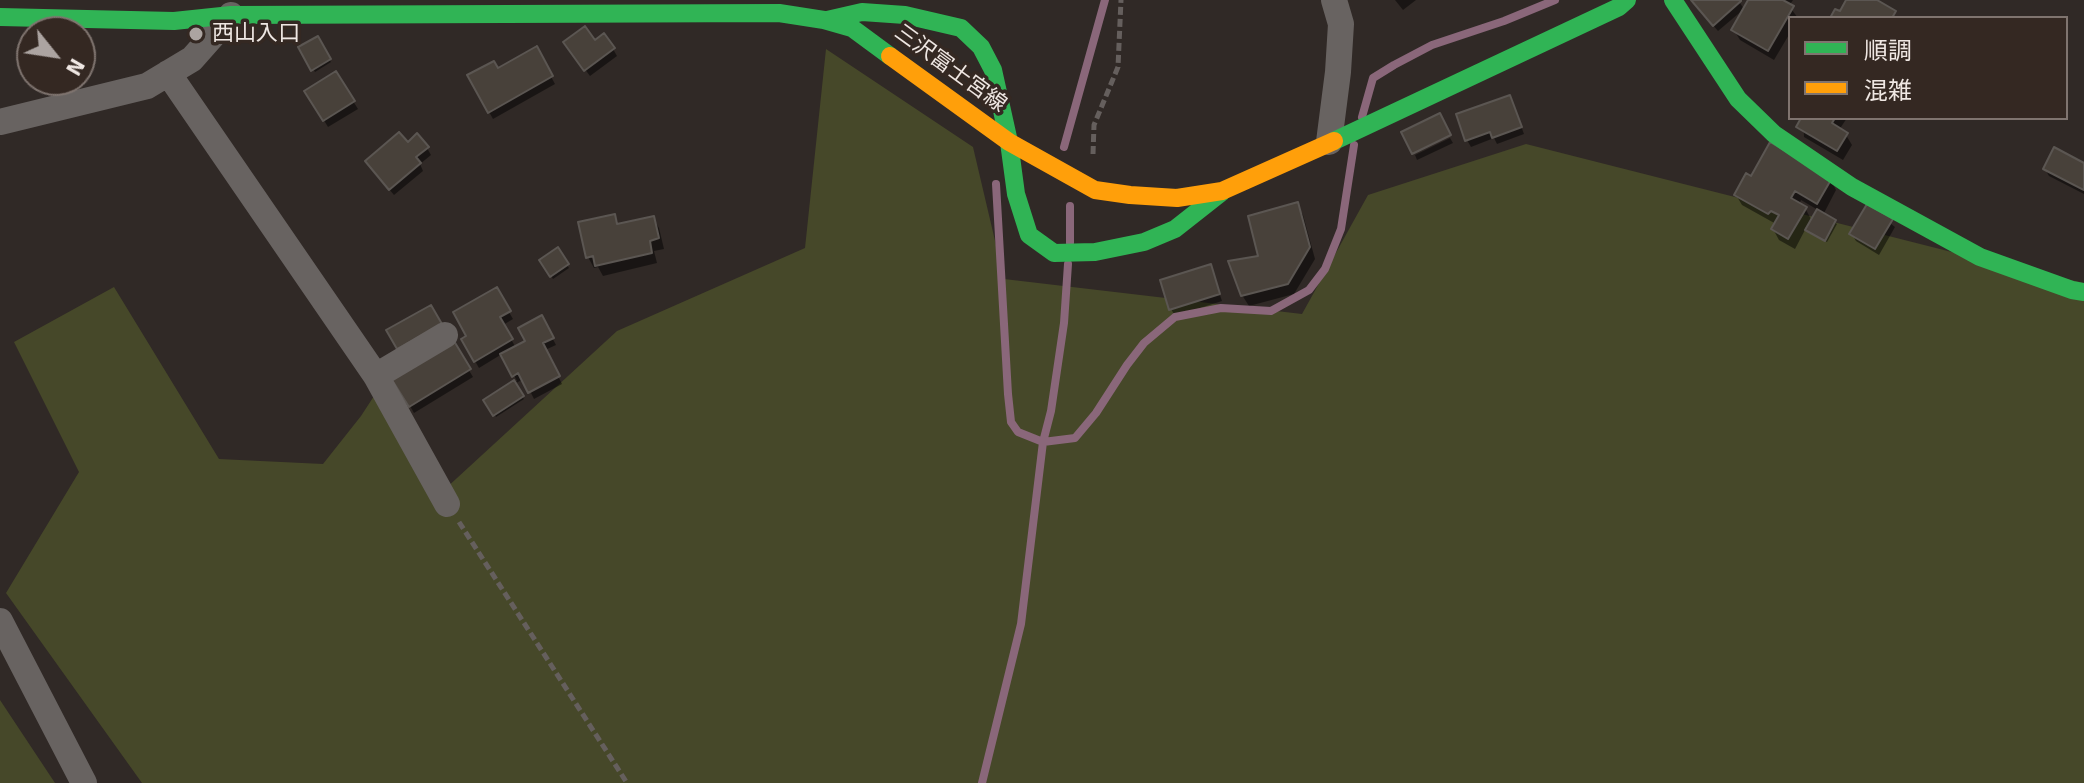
<!DOCTYPE html>
<meta charset="utf-8">
<style>
body{margin:0}
#map{position:relative;width:2084px;height:783px;overflow:hidden;background:#302926;font-family:Signika,"Noto Sans JP",sans-serif}
canvas{display:block}
.legend{position:absolute;left:1788px;top:16px;width:280px;height:104px;box-sizing:border-box;background:#342822;border:2px solid #7f746f;margin:0;padding:10px 14px;list-style:none;font-size:24px;color:#efe7e3}
.legend li{display:flex;align-items:center;gap:16px;height:40px}
.legend b{width:40px;border:2px solid #7f746f}
.north{position:absolute;left:16px;top:16px;width:80px;height:80px;box-sizing:border-box;background:#342822;border:2px solid #7f746f;border-radius:50%;rotate:120deg;font-size:22px;font-weight:700;line-height:32px;text-align:center;color:#efe7e3}
.north::after{content:'';display:block;margin:auto;width:28px;height:36px;background:#aca4a1;clip-path:polygon(50% 0,100% 100%,50% 72%,0 100%)}
</style>
<div id="map">
<canvas width="2084" height="783"></canvas>
<ul class="legend">
<li><b style="height:10px;background:#30b455"></b>順調</li>
<li><b style="height:10px;background:#ff9f0a"></b>混雑</li>
</ul>
<div class="north">N</div>
</div>
<script>
const ctx = document.querySelector('canvas').getContext('2d');
ctx.lineJoin = 'round';
function fillPath(path, color) {
  ctx.fillStyle = color;
  ctx.fill(path, 'evenodd');
}
function poly(rows) {
  const path = new Path2D();
  for (const r of rows) {
    path.moveTo(r[0], r[1]);
    for (let i = 2; i < r.length; i += 2) path.lineTo(r[i], r[i + 1]);
  }
  return path;
}
function trace(path, color, width, dash) {
  ctx.strokeStyle = color;
  ctx.lineWidth = width;
  ctx.lineCap = dash ? 'butt' : 'round';
  ctx.setLineDash(dash || []);
  ctx.stroke(path);
}
function label(font, color, halo, rows, align = 'center') {
  ctx.font = font + ' Signika,"Noto Sans JP",sans-serif';
  ctx.lineWidth = 7;
  ctx.setLineDash([]);
  ctx.textBaseline = 'middle';
  ctx.strokeStyle = halo;
  ctx.fillStyle = color;
  for (const [text, x, y, turn = 0] of rows) {
    ctx.save();
    ctx.translate(x, y);
    ctx.rotate((+turn || 0) * Math.PI / 180);
    ctx.textAlign = isNaN(turn) ? turn : align;
    if (halo) ctx.strokeText(text, 0, 0);
    ctx.fillText(text, 0, 0);
    ctx.restore();
  }
}
fillPath(poly([
 [826,49,973,147,1004,279,1302,314,1368,195,1526,144,1999,264,2084,283,2084,783,142,783,6,593,79,472,14,342,114,287,219,459,323,464,361,416,376,393,432,501,617,331,805,248],
 [0,700,55,783,0,783]
]), '#464829');
fillPath(poly([
 [1395,0,1416,0,1403,10],
 [1691,0,1738,0,1744,9,1718,31],
 [1751,0,1793,0,1789,6,1798,18,1790,18,1790,33,1774,60,1740,40,1734,30],
 [317,39,331,62,315,72,301,48],
 [536,49,555,84,493,119,469,76,497,71],
 [570,49,613,49,617,56,590,76],
 [336,74,358,109,328,127,307,92],
 [1513,104,1524,134,1497,144,1494,138,1471,147,1467,140],
 [1803,118,1847,118,1839,130,1846,135,1852,145,1843,160,1804,137],
 [1450,138,1453,143,1417,160,1415,155],
 [407,145,427,148,431,155,420,164,423,171,394,195,371,168],
 [2084,165,2084,194,2049,176,2045,169],
 [1830,179,1836,190,1823,215,1837,224,1827,242,1809,233,1806,228,1795,249,1779,240,1773,229,1776,224,1742,205,1736,195],
 [1801,200,1818,210,1812,221,1805,208,1799,205],
 [1297,205,1303,215,1315,259,1294,294,1249,306,1242,295,1261,258],
 [1868,206,1895,227,1879,255,1856,241,1852,234],
 [614,216,619,225,653,218,659,228,664,249,654,251,657,263,603,276,598,267,594,268,588,257],
 [557,250,569,268,553,279,541,261],
 [1210,266,1222,301,1175,316,1171,309],
 [496,290,513,319,503,325,516,348,528,342,542,318,556,345,545,350,562,384,534,399,524,379,514,384,524,399,496,417,486,401,517,381,502,354,479,368,463,340,468,337],
 [453,344,473,377,414,413,395,380]
]), '#0007');
trace(poly([
 [1362,117,1373,78,1394,65,1432,45,1504,21,1555,0],
 [1064,147,1105,0],
 [996,184,1008,394,1011,422,1018,432,1043,442,1075,438,1096,413,1127,365,1144,343,1175,317,1221,308,1271,311,1309,290,1325,269,1341,229,1354,145],
 [1070,206,1070,243],
 [982,783,1021,624,1043,442,1051,411,1064,323,1068,264]
]), '#8a677a', 8);
const building = poly([
 [1691,0,1741,0,1741,1,1713,26,1691,0],
 [1748,0,1783,0,1794,6,1768,51,1731,30,1748,0],
 [1846,0,1877,0,1896,11,1892,18,1830,18,1835,9,1840,11,1846,0],
 [585,26,595,40,604,33,615,48,584,71,563,42,585,26],
 [318,36,331,59,311,71,298,47,318,36],
 [537,46,553,76,488,113,467,75,494,61,498,68,537,46],
 [336,71,355,101,323,121,304,91,336,71],
 [1510,95,1522,127,1492,138,1490,132,1465,141,1456,114,1510,95],
 [1440,113,1451,135,1412,154,1401,132,1440,113],
 [1801,118,1835,118,1832,123,1848,133,1837,151,1796,127,1801,118],
 [399,132,408,142,417,133,429,147,416,157,421,163,389,190,365,161,399,132],
 [1770,142,1832,178,1817,204,1795,191,1791,198,1807,207,1788,239,1771,229,1779,215,1771,211,1768,214,1734,195,1746,173,1751,176,1770,142],
 [2054,147,2084,163,2084,190,2043,169,2054,147],
 [1298,202,1310,247,1288,284,1241,296,1228,261,1258,256,1248,216,1298,202],
 [1867,204,1893,219,1875,249,1849,234,1867,204],
 [1817,209,1836,220,1825,241,1805,230,1817,209],
 [615,214,617,224,654,216,659,238,650,241,652,253,595,266,593,256,586,258,578,222,615,214],
 [558,247,569,264,550,277,539,260,558,247],
 [1211,264,1220,294,1169,310,1160,280,1211,264],
 [497,287,511,311,500,317,513,339,474,362,461,339,466,336,453,312,497,287],
 [431,305,442,324,397,349,386,330,431,305],
 [542,315,554,338,543,343,560,376,528,393,518,373,512,377,500,354,525,341,518,328,542,315],
 [454,341,471,369,409,407,392,380,454,341],
 [514,380,524,396,493,416,483,400,514,380]
]);
fillPath(building, '#48413a');
trace(building, '#5b5652', 2);
trace(poly([
 [1093,154,1094,125,1118,67,1121,0],
 [459,522,627,783]
]), '#655f5d', 5, [8, 4]);
trace(poly([
 [168,73,376,376,447,504],
 [0,122,147,86,192,59,231,15],
 [1329,142,1338,72,1341,24,1334,0],
 [376,376,445,335],
 [0,621,84,783]
]), '#686361', 26);
trace(poly([
 [1673,0,1738,99,1774,134,1852,187,1980,257,2072,290,2084,292],
 [0,17,174,21,231,15,779,13,824,20,852,28,890,56],
 [827,20,862,12,905,15,961,28,981,47,993,70,1009,142,1016,194,1029,235,1054,253,1095,252,1144,242,1175,229,1222,192],
 [1334,141,1619,7,1627,0]
]), '#30b455', 18);
trace(poly([
 [890,56,1009,142,1095,190,1130,195,1177,198,1222,191,1334,141]
]), '#ff9f0a', 18);
for (const [x, y, r, color] of [
 [196,34,8,"#aca4a1"]
]) {
  const dot = new Path2D();
  dot.arc(x, y, r, 0, 2 * Math.PI);
  ctx.fillStyle = color;
  ctx.fill(dot);
  trace(dot, '#342822', 3);
}
label('22px', '#efe7e3', '#342822', [
 ["西山入口",212,34]
], 'left');
label('22px', '#efe7e3', '#342822', [
 ["三沢富士宮線",950,69,36]
]);
</script>
